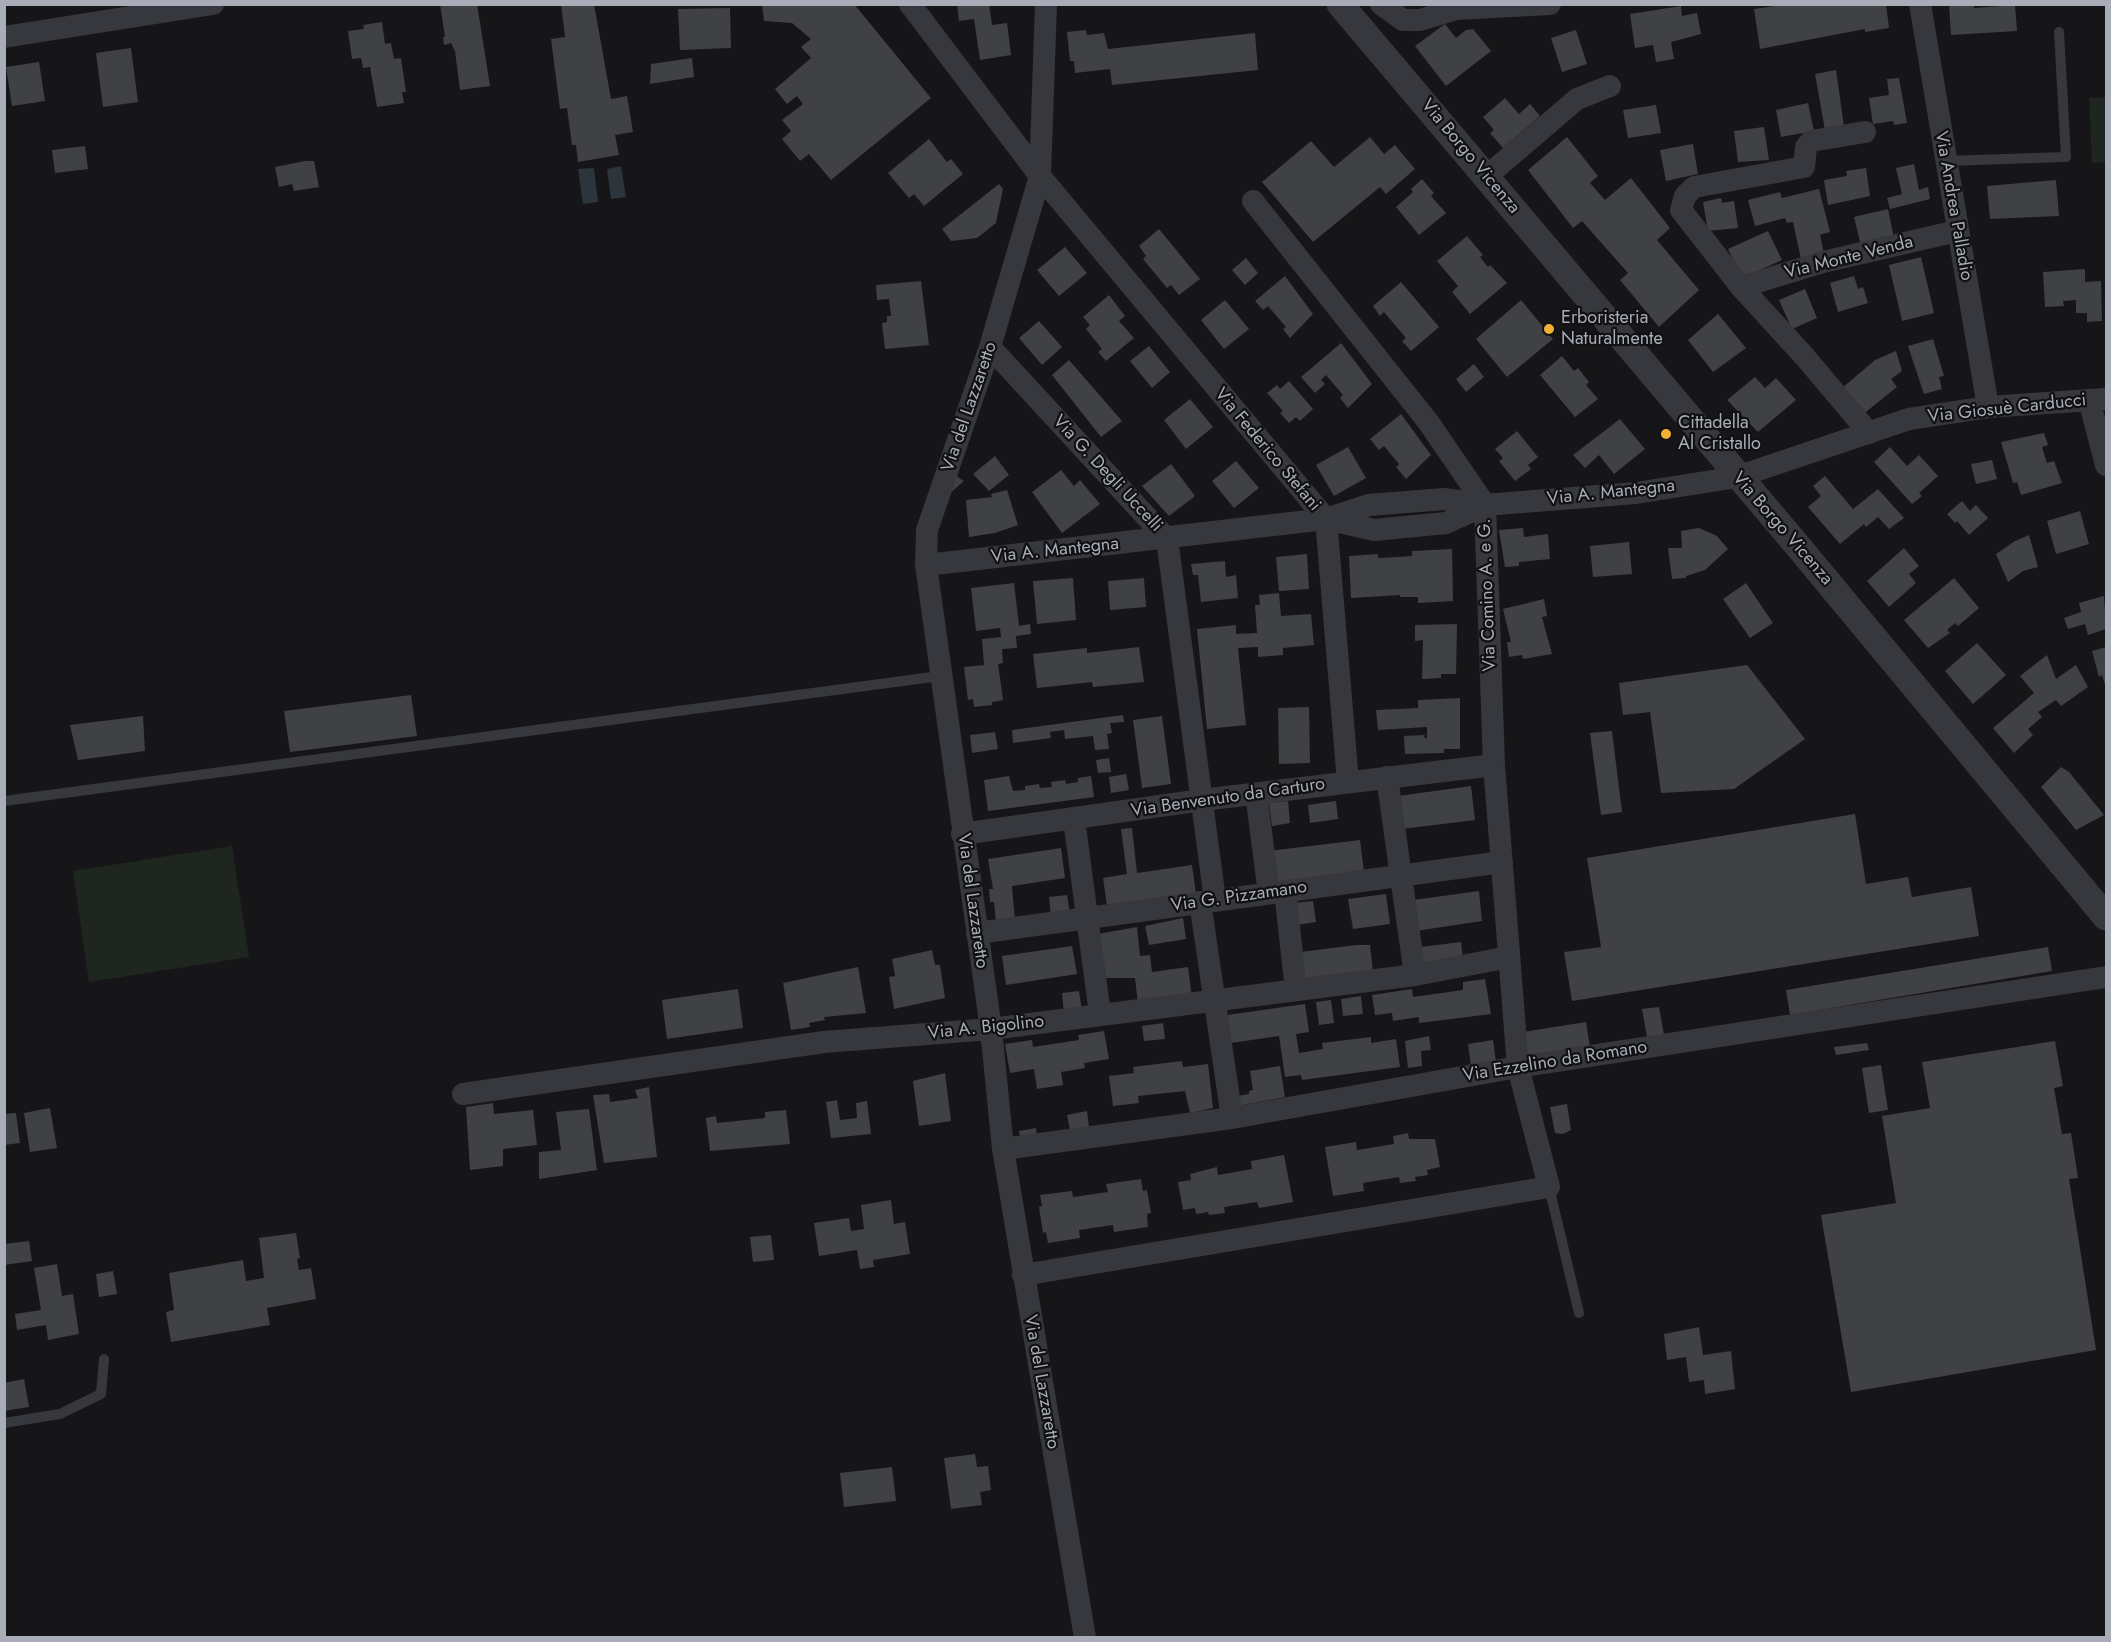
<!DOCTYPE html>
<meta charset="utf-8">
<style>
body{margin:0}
#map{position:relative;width:2111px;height:1642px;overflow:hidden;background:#161618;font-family:Jost,sans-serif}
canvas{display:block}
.frame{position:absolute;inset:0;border:6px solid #a8adb8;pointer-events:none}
</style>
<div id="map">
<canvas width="2111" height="1642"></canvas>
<div class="frame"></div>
</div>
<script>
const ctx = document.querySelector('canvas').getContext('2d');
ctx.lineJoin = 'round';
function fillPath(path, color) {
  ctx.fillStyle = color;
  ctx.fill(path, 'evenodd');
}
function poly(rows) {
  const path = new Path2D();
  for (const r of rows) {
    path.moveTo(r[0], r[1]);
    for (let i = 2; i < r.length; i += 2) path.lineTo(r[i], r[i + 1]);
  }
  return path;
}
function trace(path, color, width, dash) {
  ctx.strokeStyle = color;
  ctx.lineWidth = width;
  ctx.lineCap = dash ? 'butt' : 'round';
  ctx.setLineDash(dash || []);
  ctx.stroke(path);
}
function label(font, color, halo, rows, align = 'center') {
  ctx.font = font + ' Jost,sans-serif';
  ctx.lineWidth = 4.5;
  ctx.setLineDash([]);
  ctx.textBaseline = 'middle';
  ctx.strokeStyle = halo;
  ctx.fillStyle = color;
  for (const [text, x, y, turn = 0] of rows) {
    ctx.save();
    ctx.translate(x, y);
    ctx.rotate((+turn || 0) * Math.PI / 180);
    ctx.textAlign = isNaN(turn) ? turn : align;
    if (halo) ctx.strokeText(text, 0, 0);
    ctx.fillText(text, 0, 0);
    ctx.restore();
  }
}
fillPath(poly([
 [2106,97,2106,162,2092,163,2089,98],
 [232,846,249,957,89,982,73,871]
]), '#1e261f');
fillPath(poly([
 [621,166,626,197,611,199,607,169],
 [594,168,598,202,583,204,578,169]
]), '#2c353c');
fillPath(poly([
 [440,4,477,4,490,86,460,90,455,51,451,43,444,45,443,37,445,37],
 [561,4,594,4,611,99,627,96,633,132,615,135,619,155,578,162,576,145,572,145,567,108,560,109,551,39,565,37],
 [762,4,854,4,931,98,831,180,809,154,800,161,782,139,791,131,782,120,803,104,797,96,787,104,775,89,811,58,801,47,811,39,792,23,764,21],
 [957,4,989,4,992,25,1007,23,1011,55,980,60,974,19,959,21],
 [1789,4,1886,4,1889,28,1865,32,1865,29,1760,49,1754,9],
 [1949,4,1974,4,1974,8,2015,5,2017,31,1951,35],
 [1681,6,1682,16,1697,13,1701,34,1671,42,1674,59,1656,62,1653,45,1635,48,1630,14],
 [730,8,731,48,680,50,678,9],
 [382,22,385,44,391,43,394,59,401,58,406,92,402,92,404,103,377,107,370,67,363,68,361,58,352,59,348,31,364,29,363,25],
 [1445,24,1456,38,1466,30,1473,29,1491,51,1446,86,1415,46],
 [1086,30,1087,35,1104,33,1108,49,1255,33,1258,70,1112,85,1110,69,1075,73,1074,61,1070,61,1067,32],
 [1576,30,1587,64,1562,72,1551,38],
 [131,48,138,102,103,107,96,53],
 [692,58,694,77,650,84,651,64],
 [39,62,45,101,12,106,6,67],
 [1836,70,1845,134,1826,136,1815,74],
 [1899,78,1907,123,1894,125,1893,121,1873,124,1869,98,1889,95,1887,79],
 [1505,98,1519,114,1530,104,1540,116,1503,148,1490,133,1494,130,1483,117],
 [1808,103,1814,131,1781,137,1776,110],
 [1656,105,1661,133,1628,138,1623,110],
 [1764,127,1769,160,1738,162,1734,131],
 [1370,137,1384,154,1395,145,1415,169,1386,194,1380,187,1313,242,1262,182,1311,141,1334,167],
 [1567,137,1598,176,1590,183,1605,200,1631,178,1670,228,1657,240,1699,290,1659,327,1620,280,1628,273,1582,221,1573,228,1528,170],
 [929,139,947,162,951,159,963,174,924,206,914,194,909,198,888,173],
 [1693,144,1698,174,1666,181,1660,150],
 [85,146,88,169,55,173,52,150],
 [305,161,314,161,319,187,294,191,292,184,279,187,275,167],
 [1914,164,1919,190,1928,187,1930,199,1890,209,1887,198,1902,194,1896,168],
 [1866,168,1870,196,1828,205,1824,180,1847,176,1846,171],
 [1422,179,1434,193,1431,196,1446,213,1419,235,1396,207,1413,192,1411,189],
 [2056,180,2059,216,1990,219,1987,186],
 [999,184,1003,189,996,223,977,238,951,241,942,229],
 [1819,189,1830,232,1820,235,1824,254,1801,259,1793,222,1787,223,1785,218,1755,226,1748,200,1780,192,1782,198],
 [1721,198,1722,203,1734,201,1738,228,1708,231,1703,202],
 [1888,209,1894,238,1861,246,1854,217],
 [1159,229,1200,279,1179,295,1171,285,1167,288,1143,259,1146,256,1139,246],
 [1768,231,1782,260,1742,278,1728,249],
 [1467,236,1483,255,1480,257,1488,267,1490,265,1507,283,1470,314,1452,292,1458,286,1437,261],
 [1065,247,1087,273,1059,296,1037,270],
 [1921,257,1934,313,1902,321,1889,265],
 [1246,258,1258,273,1245,285,1232,270],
 [2085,269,2085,282,2101,281,2102,321,2087,322,2087,313,2076,313,2076,300,2063,301,2064,306,2045,307,2043,272],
 [1285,276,1313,314,1290,338,1283,329,1286,327,1268,306,1263,310,1255,301],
 [1854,276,1858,289,1863,287,1868,303,1838,312,1830,283],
 [921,281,929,345,885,349,882,323,887,322,887,316,891,316,889,299,877,300,876,285],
 [1401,282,1439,327,1411,351,1402,341,1406,338,1384,312,1380,316,1373,306],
 [1805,289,1817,318,1792,329,1779,300],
 [1109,295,1125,316,1119,321,1134,338,1106,361,1098,352,1102,349,1086,329,1090,325,1083,317],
 [1225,300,1249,329,1224,349,1201,320],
 [1521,300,1553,339,1507,377,1476,339],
 [1718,314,1746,348,1713,372,1688,340],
 [1039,321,1062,347,1042,365,1019,338],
 [1933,339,1944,376,1939,377,1942,389,1924,394,1908,346],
 [1341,343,1372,384,1348,408,1340,398,1343,395,1326,375,1321,380,1325,384,1315,393,1301,377],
 [1149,346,1170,372,1152,388,1130,361],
 [1896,351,1902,371,1891,379,1897,387,1862,415,1841,389,1875,360],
 [1562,356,1574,371,1578,368,1589,382,1586,385,1598,399,1575,417,1540,375],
 [1069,360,1122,421,1101,437,1052,375],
 [1474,364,1484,377,1466,392,1456,379],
 [1755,377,1765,388,1776,378,1796,400,1758,432,1727,400],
 [1289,381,1313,409,1300,421,1296,417,1289,423,1280,413,1283,411,1267,393,1277,385,1280,389],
 [1190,399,1213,427,1186,449,1164,420],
 [1401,414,1431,455,1406,479,1396,467,1399,464,1384,446,1379,450,1370,439],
 [1620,419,1645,449,1614,474,1599,455,1585,468,1573,455],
 [1517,431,1538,457,1528,465,1531,469,1515,481,1499,461,1503,458,1495,449],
 [2044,433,2048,445,2042,447,2047,463,2054,461,2062,483,2021,495,2017,482,2013,483,2001,442],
 [1348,447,1366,478,1334,496,1316,465],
 [1890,447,1907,466,1919,455,1938,476,1919,493,1922,496,1912,504,1874,462],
 [995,456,1009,475,989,491,973,474],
 [1992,460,1997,479,1976,484,1971,464],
 [1236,461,1259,488,1234,508,1212,481],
 [1171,464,1195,496,1169,516,1142,486],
 [1061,470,1074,486,1080,480,1100,504,1062,533,1032,492],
 [950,472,964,481,942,500],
 [1825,476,1853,509,1878,489,1904,518,1889,529,1878,517,1866,527,1864,524,1840,544,1808,507,1821,496,1813,486],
 [1007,490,1018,525,995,533,969,537,966,500,992,497,991,494],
 [1962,501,1970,511,1976,505,1988,518,1969,535,1957,521,1955,523,1947,514],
 [2080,511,2089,544,2056,554,2047,521],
 [1523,528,1524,537,1548,534,1550,559,1519,562,1519,566,1505,567,1499,530],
 [1699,528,1717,536,1728,549,1705,570,1686,576,1686,578,1672,579,1668,548,1682,548,1681,531],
 [2029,535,2038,567,2023,571,2008,582,1996,554,2015,541],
 [1629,542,1632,574,1593,577,1590,546],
 [1904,548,1919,566,1909,574,1916,583,1889,607,1867,581],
 [1452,549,1453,601,1418,603,1418,597,1400,597,1400,595,1351,598,1349,556,1378,554,1378,558,1398,557,1412,556,1412,551],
 [1307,554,1309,589,1279,591,1276,557],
 [1225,561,1226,577,1236,575,1238,598,1201,602,1198,575,1193,575,1191,564],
 [1073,578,1076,620,1037,624,1033,581],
 [1144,578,1146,607,1110,610,1108,581],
 [1954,578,1979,608,1958,626,1955,623,1947,630,1950,633,1928,648,1904,620],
 [1014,583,1019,626,1030,624,1031,634,1016,636,1017,648,1002,649,1003,663,998,664,1003,700,992,702,992,705,974,707,973,699,968,700,964,667,984,665,982,639,1001,637,1000,628,976,631,971,588],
 [1746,583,1773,623,1750,638,1723,599],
 [1279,593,1281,616,1311,614,1314,645,1283,648,1283,655,1258,657,1258,647,1238,648,1246,725,1207,729,1197,629,1236,625,1236,634,1257,633,1255,605,1260,605,1259,595],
 [2104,596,2106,629,2088,635,2085,624,2068,629,2064,618,2081,612,2079,603],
 [1544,599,1547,616,1542,617,1552,654,1523,659,1522,655,1509,657,1507,642,1511,642,1503,609],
 [1457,624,1456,674,1441,674,1441,678,1422,679,1423,640,1415,641,1415,625],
 [1977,643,2006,675,1973,704,1945,671],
 [1139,647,1144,682,1093,687,1092,682,1037,688,1033,654,1087,648,1087,653],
 [2106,647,2106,688,2102,675,2099,677,2092,651],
 [2047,655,2056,679,2076,665,2088,687,2061,706,2056,700,2038,712,2042,717,2028,729,2033,735,2014,753,1993,728,2034,693,2020,676],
 [1747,665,1805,739,1734,789,1661,793,1650,712,1623,715,1619,683],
 [411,695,417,736,290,752,284,711],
 [1460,698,1460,749,1444,749,1444,753,1405,754,1404,736,1425,735,1424,738,1427,738,1427,727,1378,730,1376,710,1418,708,1418,700],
 [1309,707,1310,763,1279,764,1278,708],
 [1123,715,1124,722,1110,723,1112,733,1107,734,1109,749,1095,750,1093,736,1065,739,1064,730,1050,732,1051,738,1013,743,1012,730],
 [143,716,145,751,78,760,70,725],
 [1162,716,1171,784,1142,788,1133,720],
 [1612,731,1622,812,1601,815,1590,733],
 [995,732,998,749,972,753,970,735],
 [1109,758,1111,772,1098,773,1096,760],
 [2061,767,2069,772,2104,815,2076,830,2041,787],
 [1126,774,1129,790,1111,793,1109,777],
 [1009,776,1013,791,1025,790,1025,786,1039,784,1040,788,1052,787,1051,782,1065,780,1066,784,1078,782,1078,778,1091,776,1094,797,988,811,984,780],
 [1471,786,1475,820,1402,829,1398,796],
 [1288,801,1290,823,1272,826,1269,803],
 [1336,801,1338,819,1310,823,1308,805],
 [1855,814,1866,884,1908,877,1912,897,1971,887,1979,936,1572,1001,1564,952,1601,947,1587,858],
 [1132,828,1137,873,1192,865,1196,894,1107,906,1103,878,1127,874,1121,829],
 [1360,840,1364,872,1274,884,1269,851],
 [1061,848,1065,878,1012,886,1015,921,996,923,994,902,990,902,989,889,993,889,988,859],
 [1479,891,1482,921,1409,932,1406,901],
 [1386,894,1390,924,1353,929,1348,899],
 [1067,895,1070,914,1051,916,1049,897],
 [1313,901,1316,922,1297,925,1294,903],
 [1183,918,1186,939,1149,945,1145,926],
 [1137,927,1140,956,1150,955,1152,972,1188,967,1192,998,1138,1004,1135,978,1099,978,1092,935],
 [1461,942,1463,959,1423,964,1421,947],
 [1356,945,1370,945,1373,972,1304,981,1301,952],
 [1072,946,1077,974,1006,985,1002,956],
 [2048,947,2052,971,1790,1015,1786,990],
 [932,950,935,965,940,965,945,998,894,1009,889,977,895,976,892,959],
 [858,967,866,1013,824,1017,825,1020,809,1023,810,1027,791,1030,783,983],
 [1485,979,1491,1014,1419,1023,1419,1017,1393,1021,1392,1013,1375,1015,1372,995,1412,989,1413,997,1463,990,1463,982],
 [738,989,743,1028,667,1039,662,1000],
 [1079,991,1082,1011,1064,1014,1062,993],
 [1361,996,1363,1014,1343,1016,1341,999],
 [1331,1000,1334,1023,1319,1025,1316,1002],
 [1305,1004,1309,1032,1296,1034,1299,1053,1323,1049,1322,1043,1371,1037,1371,1043,1396,1039,1400,1067,1302,1080,1301,1075,1285,1077,1279,1036,1224,1044,1220,1016],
 [1659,1007,1664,1035,1647,1037,1642,1009],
 [1586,1022,1590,1047,1527,1057,1523,1032],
 [1163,1023,1165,1039,1144,1041,1142,1026],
 [1104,1031,1109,1059,1084,1063,1085,1068,1061,1072,1063,1085,1037,1089,1034,1069,1010,1073,1005,1044,1032,1040,1033,1047,1079,1040,1078,1035],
 [1429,1036,1431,1050,1421,1051,1422,1066,1408,1068,1405,1041],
 [1493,1040,1496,1062,1471,1066,1468,1044],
 [2055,1041,2063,1086,2054,1088,2062,1134,2071,1133,2078,1178,2069,1179,2096,1350,1851,1392,1821,1215,1896,1203,1882,1116,1930,1108,1922,1062],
 [1867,1043,1869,1050,1836,1055,1834,1047],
 [1182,1061,1183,1067,1208,1064,1213,1108,1190,1113,1185,1091,1138,1096,1139,1103,1113,1106,1109,1076,1134,1073,1133,1067],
 [1881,1065,1888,1110,1869,1113,1862,1068],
 [1280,1066,1285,1097,1232,1107,1231,1097,1249,1094,1249,1091,1253,1090,1250,1071],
 [945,1073,951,1121,919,1126,913,1081],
 [649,1087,657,1157,604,1163,593,1095,609,1094,610,1102,638,1098,635,1090],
 [837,1100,840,1120,857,1118,856,1103,867,1101,871,1134,831,1138,826,1102],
 [493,1103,494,1114,533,1110,537,1145,503,1149,503,1166,470,1170,466,1107],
 [1567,1104,1571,1130,1563,1134,1555,1133,1550,1107],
 [50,1108,57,1148,30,1152,24,1113],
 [589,1109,597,1170,539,1179,539,1152,561,1150,556,1112],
 [786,1110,790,1144,710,1151,706,1118,716,1116,717,1123,765,1118,765,1112],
 [1087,1111,1089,1127,1070,1130,1067,1115],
 [16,1113,20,1143,4,1145,4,1114],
 [1036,1128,1037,1137,1020,1139,1019,1131],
 [1408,1133,1409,1139,1435,1139,1440,1167,1427,1170,1428,1175,1415,1177,1416,1181,1400,1183,1399,1177,1363,1183,1364,1191,1333,1196,1325,1147,1356,1142,1357,1150,1394,1144,1393,1136],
 [1284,1155,1293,1202,1259,1208,1257,1202,1224,1207,1225,1213,1209,1215,1208,1212,1196,1214,1195,1208,1183,1210,1178,1182,1191,1180,1190,1174,1217,1167,1218,1175,1252,1169,1251,1161],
 [1141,1179,1143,1191,1147,1190,1151,1213,1147,1214,1148,1227,1114,1232,1113,1225,1079,1230,1080,1238,1048,1243,1046,1232,1043,1233,1039,1207,1042,1206,1040,1195,1072,1191,1073,1197,1108,1192,1106,1184],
 [891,1200,894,1224,905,1222,910,1254,873,1260,874,1267,860,1269,857,1250,819,1256,814,1223,849,1218,851,1231,864,1229,861,1205],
 [296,1233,300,1258,297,1259,299,1270,311,1268,316,1299,267,1308,270,1325,171,1342,166,1312,174,1310,169,1273,243,1260,246,1281,264,1278,259,1238],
 [771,1235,774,1260,753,1262,750,1237],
 [29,1241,32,1261,4,1265,4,1244],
 [57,1264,62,1296,73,1294,79,1334,48,1340,46,1325,17,1330,15,1314,41,1310,34,1268],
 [113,1271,117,1294,99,1297,96,1274],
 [1699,1327,1703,1355,1731,1351,1735,1389,1705,1394,1704,1380,1689,1382,1686,1357,1667,1360,1664,1334],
 [24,1379,29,1407,4,1411,4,1383],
 [975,1454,977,1467,988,1466,991,1490,980,1492,982,1505,951,1509,944,1458],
 [892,1467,896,1501,844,1507,840,1473]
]), '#404145');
trace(poly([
 [1945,161,2066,157,2059,32],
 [4,801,940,676],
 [1549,1187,1579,1313],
 [4,1423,60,1414,101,1394,104,1359]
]), '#37383d', 10);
trace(poly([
 [910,4,1040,176,1326,519,1348,782],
 [1046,4,1040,176,990,347,927,530,926,565,991,1029,1003,1149,1085,1638],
 [1381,4,1403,20,1420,20,1456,9,1550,4],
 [1920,4,1988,407],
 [4,37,213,4],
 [1487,176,1577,99,1610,86],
 [1741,287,1681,210,1685,196,1694,187,1804,167,1806,147,1811,141,1865,132],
 [990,347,1167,539,1215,900],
 [2089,400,2106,465],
 [1869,433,1805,357,1741,287,1823,262,1957,231],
 [1327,519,1374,530,1446,523,1485,505],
 [926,565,1326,519,1369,505,1444,499,1485,505,1636,493,1737,477,1909,419,1988,407,2106,399],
 [1387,777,1415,975],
 [1256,794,1269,893],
 [1074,819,1100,1014],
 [962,834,1202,800,1494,765],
 [1285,891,1296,990],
 [1200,902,1232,1118],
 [977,933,1502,862],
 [463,1094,824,1042,991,1029,1415,975,1509,957],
 [1003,1149,1232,1118,1518,1067,2106,977],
 [1023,1275,1549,1187,1518,1067,1494,765,1485,505,1429,423,1253,201]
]), '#37383d', 22);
trace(poly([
 [1340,4,1797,545,2106,917]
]), '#37383d', 27);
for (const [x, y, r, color] of [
 [1549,329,6,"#f2b134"],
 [1666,434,6,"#f2b134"]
]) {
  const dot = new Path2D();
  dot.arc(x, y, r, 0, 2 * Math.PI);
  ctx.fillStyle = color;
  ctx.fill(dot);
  trace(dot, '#111113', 2);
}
label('18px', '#a8adb8', '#111113', [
 ["Via Borgo Vicenza",1470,157,50],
 ["Via Andrea Palladio",1953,206,80],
 ["Via Monte Venda",1849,258,-14],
 ["Via del Lazzaretto",970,407,-71],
 ["Via Giosuè Carducci",2007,409,-6],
 ["Via Federico Stefani",1267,450,50],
 ["Via G. Degli Uccelli",1107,474,47],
 ["Via A. Mantegna",1611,493,-6],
 ["Via Borgo Vicenza",1782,529,49],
 ["Via A. Mantegna",1055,551,-6],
 ["Via Comino A. e G.",1488,595,-92],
 ["Via Benvenuto da Carturo",1228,798,-8],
 ["Via G. Pizzamano",1239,897,-8],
 ["Via del Lazzaretto",972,901,82],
 ["Via A. Bigolino",986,1028,-6],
 ["Via Ezzelino da Romano",1555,1062,-9],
 ["Via del Lazzaretto",1041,1382,80]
]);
label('18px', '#a8adb8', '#111113', [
 ["Erboristeria",1561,319],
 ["Naturalmente",1561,340],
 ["Cittadella",1678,424],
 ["Al Cristallo",1678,445]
], 'left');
</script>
